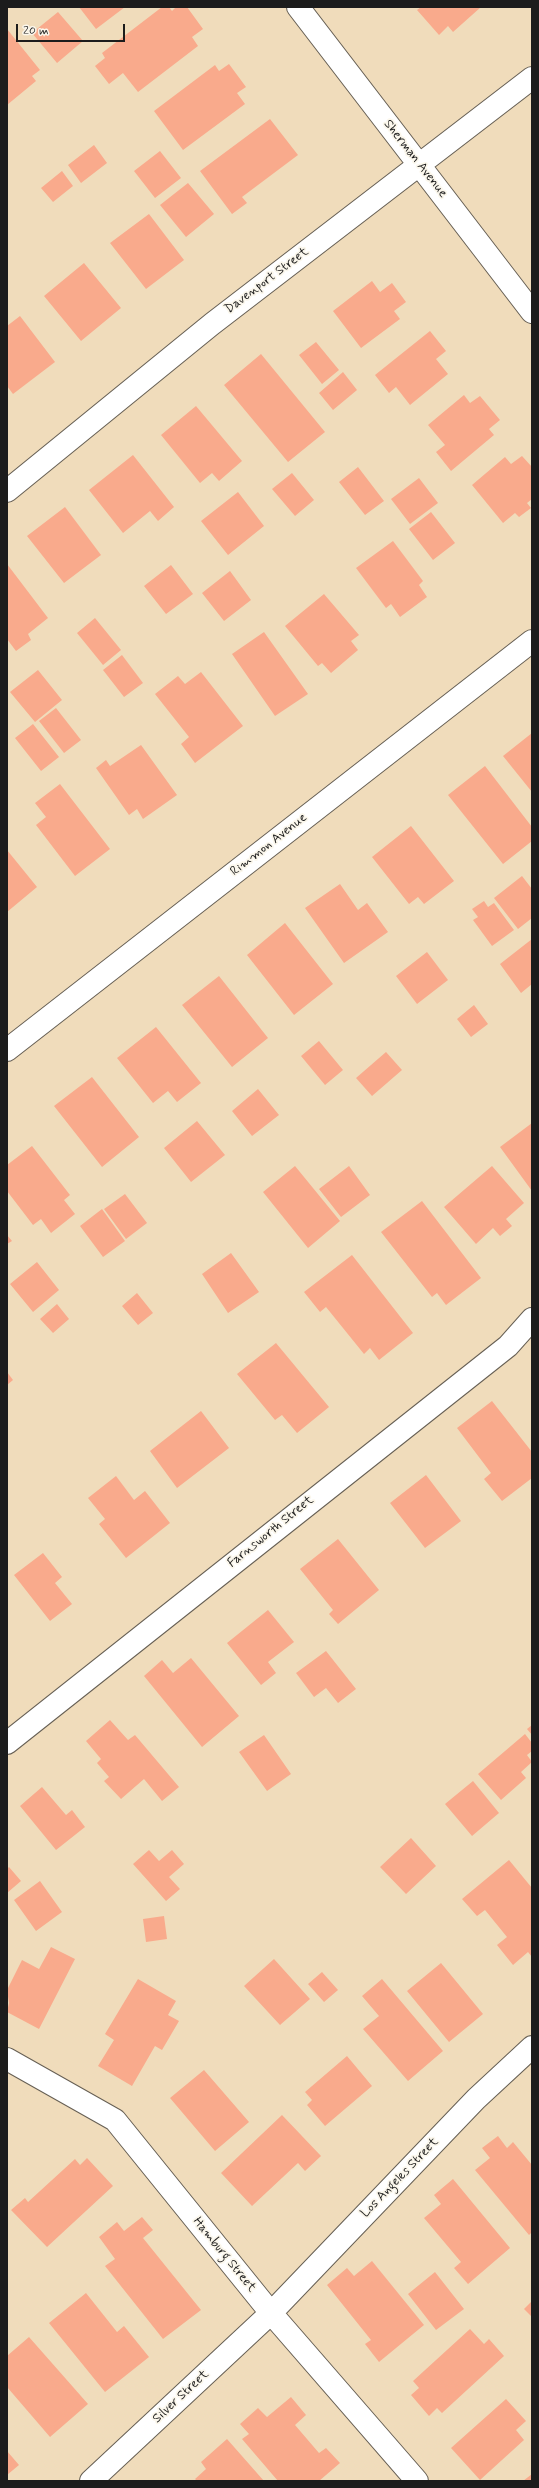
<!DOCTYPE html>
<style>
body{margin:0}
#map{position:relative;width:539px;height:2488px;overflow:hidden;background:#f0dcbb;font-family:Mynerve,sans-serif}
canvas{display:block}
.frame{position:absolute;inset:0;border:8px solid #1c1c1c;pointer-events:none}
.scale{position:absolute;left:16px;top:24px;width:109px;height:18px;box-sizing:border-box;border:2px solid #1c1c1c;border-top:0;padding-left:5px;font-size:12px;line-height:14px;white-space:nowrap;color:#1c1c1c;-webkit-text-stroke:3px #fbf7ec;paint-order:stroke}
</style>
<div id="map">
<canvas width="539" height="2488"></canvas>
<div class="frame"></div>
<div class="scale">20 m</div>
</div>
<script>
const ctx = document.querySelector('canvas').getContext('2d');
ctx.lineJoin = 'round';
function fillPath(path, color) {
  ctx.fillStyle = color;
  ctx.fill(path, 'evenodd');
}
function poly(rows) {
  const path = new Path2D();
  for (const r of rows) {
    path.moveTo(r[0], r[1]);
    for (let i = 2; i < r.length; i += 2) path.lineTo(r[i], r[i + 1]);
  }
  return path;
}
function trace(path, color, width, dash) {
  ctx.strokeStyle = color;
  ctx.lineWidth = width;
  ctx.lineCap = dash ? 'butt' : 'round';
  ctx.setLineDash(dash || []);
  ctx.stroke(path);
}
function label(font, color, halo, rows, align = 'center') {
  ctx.font = font + ' Mynerve,sans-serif';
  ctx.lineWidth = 3.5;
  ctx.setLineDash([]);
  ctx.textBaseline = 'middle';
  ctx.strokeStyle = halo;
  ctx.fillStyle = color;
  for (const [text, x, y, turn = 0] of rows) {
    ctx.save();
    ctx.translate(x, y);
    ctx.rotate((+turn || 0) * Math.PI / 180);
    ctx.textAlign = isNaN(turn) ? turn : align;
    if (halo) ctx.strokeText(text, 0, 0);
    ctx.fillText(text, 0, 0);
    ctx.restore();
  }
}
fillPath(poly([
 [79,7,125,7,96,29],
 [162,7,169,7,172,11,176,7,187,7,203,29,192,37,198,46,138,92,123,73,109,84,95,66,105,58,102,53],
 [421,7,481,7,453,32,448,26,439,35,417,10],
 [58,12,83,41,57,63,32,33],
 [7,29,40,70,32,76,36,81,7,105],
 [229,64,246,87,237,93,245,104,183,150,154,111,215,65,219,71],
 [270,119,298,155,242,197,247,203,232,214,200,171],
 [94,145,107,163,81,183,68,165],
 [160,151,181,178,155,198,134,171],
 [62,171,73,186,53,202,41,188],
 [188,183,214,214,186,237,160,205],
 [149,214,184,260,146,289,110,243],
 [84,263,121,308,81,341,44,296],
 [372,281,380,292,392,283,406,302,394,311,400,319,361,348,333,311],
 [20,316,55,362,13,394,7,386,7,326],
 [430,331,446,351,436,359,448,374,410,405,396,387,389,393,375,375],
 [316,342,339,370,322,384,299,355],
 [261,354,325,432,288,462,224,385],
 [343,372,357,390,333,410,319,393],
 [464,395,470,403,480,396,500,420,489,429,494,435,451,471,436,452,445,445,428,425],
 [196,406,242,461,219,481,212,473,200,483,161,435],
 [133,455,174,507,158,521,150,511,123,533,89,490],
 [522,456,532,467,532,499,527,503,531,508,519,517,515,513,503,523,472,485,505,457,511,464],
 [358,467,384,501,365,515,339,482],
 [292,473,314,500,295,516,272,489],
 [419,478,438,503,410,524,391,499],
 [238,492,264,526,228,555,201,521],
 [65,507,101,555,64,583,27,536],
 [431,512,455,543,433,560,409,529],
 [393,541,423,581,419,585,427,597,400,617,391,604,386,608,356,568],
 [7,564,48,618,28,634,31,640,16,651,7,639],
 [171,565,193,594,166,614,144,586],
 [230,571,251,600,224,621,202,593],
 [324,594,359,635,351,641,358,650,331,673,322,663,318,666,285,626],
 [95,618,121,650,103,665,77,633],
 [264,632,308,694,275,716,232,654],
 [122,655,143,683,124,697,103,670],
 [38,670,62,700,35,722,10,692],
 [201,672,243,726,195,763,181,744,189,737,155,694,178,676,185,684],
 [56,708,81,740,64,753,39,721],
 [33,724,59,757,41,771,15,738],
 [532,733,532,792,503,756],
 [141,745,177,795,143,819,137,809,129,815,96,768,106,760,110,766],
 [485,766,532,827,532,841,503,864,448,795],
 [60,784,110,849,75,876,36,825,46,817,35,803],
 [411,826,454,881,424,904,418,897,409,904,372,857],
 [7,850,37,887,7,912],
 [522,876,532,889,532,918,518,929,494,898],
 [340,884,358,910,367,903,388,932,344,963,305,908],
 [484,901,488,907,494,903,514,930,492,946,473,920,478,917,472,909],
 [285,923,333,984,294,1015,247,955],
 [532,939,532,984,521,993,500,964],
 [427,952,448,980,417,1004,396,976],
 [219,976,268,1038,232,1067,182,1005],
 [474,1005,488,1024,471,1037,457,1019],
 [156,1027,201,1083,177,1102,168,1091,153,1103,117,1058],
 [319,1041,343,1070,325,1085,301,1056],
 [386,1052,402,1070,372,1096,356,1078],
 [92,1077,139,1137,102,1167,54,1106],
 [258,1089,279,1115,252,1136,232,1111],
 [197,1121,225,1155,191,1182,164,1148],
 [532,1123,532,1191,500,1147],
 [32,1146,70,1195,64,1200,75,1214,51,1233,41,1219,33,1225,7,1191,7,1165],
 [295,1166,340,1221,308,1248,263,1192],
 [349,1166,370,1195,341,1217,319,1189],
 [492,1166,524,1203,506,1219,512,1226,500,1236,493,1228,476,1244,444,1207],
 [125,1194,147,1223,126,1239,104,1209],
 [422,1201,481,1278,446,1305,437,1293,432,1297,381,1232],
 [102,1209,125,1241,103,1257,80,1226],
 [7,1235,12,1241,7,1244],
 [231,1253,259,1292,228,1313,202,1274],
 [352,1255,413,1333,379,1360,370,1348,364,1354,326,1307,320,1312,304,1292],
 [37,1262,59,1290,33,1312,10,1284],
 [137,1293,153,1313,138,1325,122,1306],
 [57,1304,69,1319,53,1333,40,1319],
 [276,1343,329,1407,297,1433,282,1415,275,1420,237,1374],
 [7,1372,13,1380,7,1385],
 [492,1401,532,1452,532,1478,502,1501,484,1479,491,1473,457,1428],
 [201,1411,229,1448,177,1488,150,1451],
 [426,1475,461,1521,425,1548,390,1503],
 [116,1476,134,1500,145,1491,170,1523,126,1558,99,1524,105,1519,88,1498],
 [338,1539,379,1590,338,1624,329,1614,333,1610,300,1569],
 [43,1553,62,1577,55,1583,72,1604,50,1621,14,1575],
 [268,1610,294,1642,268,1662,276,1673,261,1685,227,1643],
 [326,1651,356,1689,338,1703,326,1688,314,1697,296,1673],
 [191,1658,239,1716,202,1747,144,1676,162,1660,173,1673],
 [110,1720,128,1740,135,1735,179,1787,162,1801,144,1779,121,1799,104,1781,109,1777,97,1763,101,1759,86,1741],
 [532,1725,532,1735,527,1729],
 [525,1734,532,1743,532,1751,527,1755,532,1762,521,1772,526,1778,501,1800,478,1774],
 [264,1735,291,1774,267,1791,239,1752],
 [473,1781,499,1813,472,1836,445,1804],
 [42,1787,66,1815,72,1810,85,1827,56,1850,20,1806],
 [411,1838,436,1866,406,1894,380,1867],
 [149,1850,159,1861,172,1850,184,1864,169,1877,180,1889,166,1901,133,1864],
 [509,1860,532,1888,532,1957,528,1952,513,1965,497,1945,507,1937,485,1910,477,1916,462,1899],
 [9,1867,21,1881,7,1893,7,1869],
 [40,1881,62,1912,36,1931,14,1900],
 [164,1916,167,1939,146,1942,143,1919],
 [51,1947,75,1959,39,2029,7,2012,9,2003,7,1990,22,1960,39,1969],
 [274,1959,310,1999,280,2025,244,1986],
 [441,1963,483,2014,449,2042,407,1991],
 [322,1972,338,1990,324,2002,308,1984],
 [138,1979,176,2001,168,2015,179,2021,162,2050,155,2046,132,2086,98,2066,114,2040,105,2034],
 [382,1979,443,2051,408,2081,363,2029,379,2016,362,1996],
 [347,2056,372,2086,325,2126,307,2105,312,2100,305,2092],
 [204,2070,249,2122,215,2151,170,2098],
 [282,2115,321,2156,305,2171,298,2163,252,2206,221,2173],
 [498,2136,507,2148,513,2142,532,2165,532,2232,529,2235,475,2170,490,2158,482,2148],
 [87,2158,113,2186,47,2247,11,2210,25,2198,28,2202,75,2159,80,2165],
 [453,2179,510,2248,468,2284,454,2268,461,2262,424,2218,441,2204,434,2195],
 [142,2217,153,2230,143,2238,201,2310,163,2339,105,2266,115,2259,99,2237,117,2222,124,2231],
 [372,2261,424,2325,379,2362,365,2344,371,2340,327,2285,347,2268,354,2276],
 [435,2272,464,2309,436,2330,408,2294],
 [86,2293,117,2332,124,2326,149,2357,105,2392,49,2323],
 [532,2301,532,2317,524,2309],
 [470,2329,484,2344,489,2339,504,2356,442,2413,437,2408,429,2416,411,2395,419,2388,413,2381],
 [29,2337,88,2404,50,2437,7,2387,7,2356],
 [291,2397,306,2415,295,2425,319,2453,326,2448,340,2463,319,2481,278,2481,242,2439,249,2434,240,2424,258,2408,267,2417],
 [506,2399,526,2421,516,2430,524,2440,480,2480,451,2448],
 [227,2439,264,2481,197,2481,195,2479,206,2469,201,2462],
 [7,2451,19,2465,7,2475],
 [532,2474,532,2481,523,2481]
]), '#f9aa8c');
const street = poly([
 [298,7,532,312],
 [7,491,212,324,532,78],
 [7,1050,532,641],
 [7,1743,508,1346,532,1319],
 [7,2059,115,2120,271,2313,417,2481],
 [91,2481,271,2313,476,2099,532,2047]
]);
trace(street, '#665f54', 24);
trace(street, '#fff', 22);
label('13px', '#1c1c1c', '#fbf7ec', [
 ["Sherman Avenue",415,159,52],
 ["Davenport Street",267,281,-37],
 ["Rimmon Avenue",269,845,-38],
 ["Farnsworth Street",271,1532,-39],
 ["Los Angeles Street",400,2178,-46],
 ["Hamburg Street",224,2255,51],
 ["Silver Street",181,2397,-43]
]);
</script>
